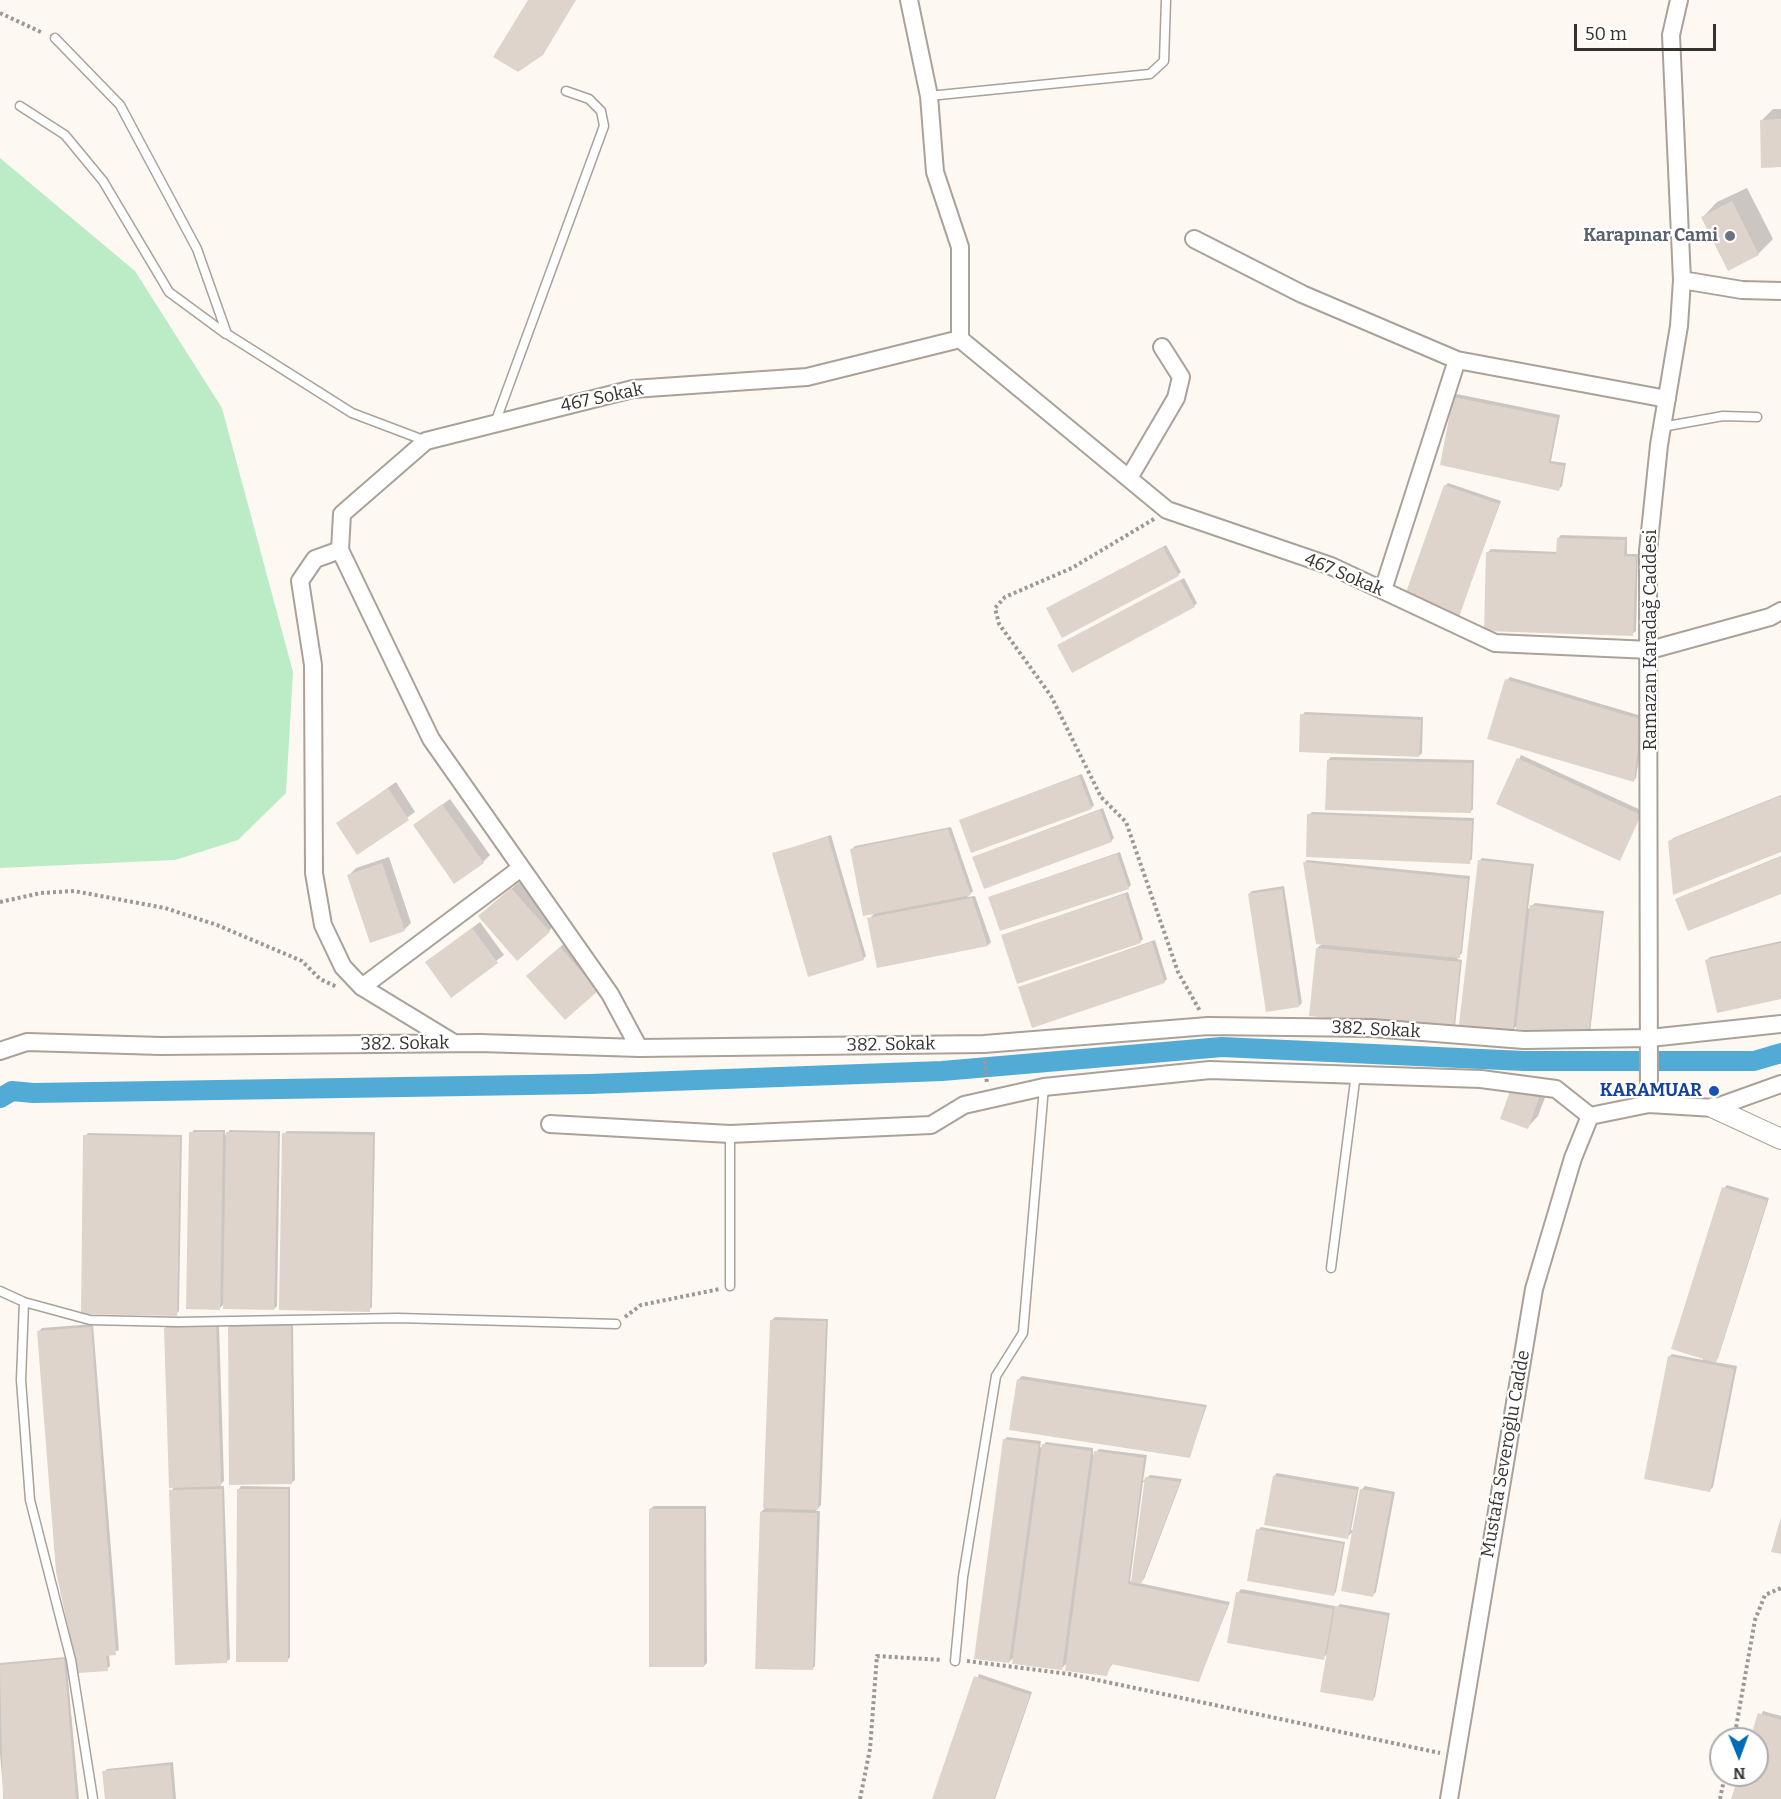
<!DOCTYPE html>
<meta charset="utf-8">
<style>
body{margin:0}
#map{position:relative;width:1781px;height:1799px;overflow:hidden;background:#fef8f2;font-family:Bitter,serif}
canvas{display:block}
.north{position:absolute;left:1709px;top:1727px;width:60px;height:60px;box-sizing:border-box;background:#fff;border:2px solid #afadac;border-radius:50%;rotate:179deg;font-size:16px;font-weight:700;line-height:24px;text-align:center;color:#36322f}
.north::after{content:'';display:block;margin:auto;width:21px;height:27px;background:#006cb7;clip-path:polygon(50% 0,100% 100%,50% 72%,0 100%)}
.scale{position:absolute;left:1574px;top:24px;width:142px;height:27px;box-sizing:border-box;border:3px solid #36322f;border-top:0;padding-left:8px;font-size:18px;line-height:21px;white-space:nowrap;color:#36322f;-webkit-text-stroke:4px #fff;paint-order:stroke}
</style>
<div id="map">
<canvas width="1781" height="1799"></canvas>
<div class="north">N</div>
<div class="scale">50 m</div>
</div>
<script>
const ctx = document.querySelector('canvas').getContext('2d');
ctx.lineJoin = 'round';
function fillPath(path, color) {
  ctx.fillStyle = color;
  ctx.fill(path, 'evenodd');
}
function poly(rows) {
  const path = new Path2D();
  for (const r of rows) {
    path.moveTo(r[0], r[1]);
    for (let i = 2; i < r.length; i += 2) path.lineTo(r[i], r[i + 1]);
  }
  return path;
}
function trace(path, color, width, dash) {
  ctx.strokeStyle = color;
  ctx.lineWidth = width;
  ctx.lineCap = dash ? 'butt' : 'round';
  ctx.setLineDash(dash || []);
  ctx.stroke(path);
}
function label(font, color, halo, rows, align = 'center') {
  ctx.font = font + ' Bitter,serif';
  ctx.lineWidth = 4.5;
  ctx.setLineDash([]);
  ctx.textBaseline = 'middle';
  ctx.strokeStyle = halo;
  ctx.fillStyle = color;
  for (const [text, x, y, turn = 0] of rows) {
    ctx.save();
    ctx.translate(x, y);
    ctx.rotate((+turn || 0) * Math.PI / 180);
    ctx.textAlign = isNaN(turn) ? turn : align;
    if (halo) ctx.strokeText(text, 0, 0);
    ctx.fillText(text, 0, 0);
    ctx.restore();
  }
}
fillPath(poly([
 [0,158,135,271,222,408,293,672,286,793,238,840,175,860,0,868]
]), '#bbecc6');
fillPath(poly([
 [1773,109,1781,109,1781,166,1762,120],
 [1747,188,1773,239,1758,254,1703,217,1717,202],
 [1457,394,1560,415,1551,461,1566,463,1562,486,1559,489,1454,398],
 [1448,483,1501,501,1458,616,1445,486],
 [1561,535,1627,537,1627,554,1638,554,1636,631,1632,634,1488,552,1491,549,1558,552,1558,538],
 [1166,545,1181,572,1178,575,1051,606],
 [1184,578,1197,603,1194,606,1059,645],
 [1510,677,1645,717,1636,778,1633,781,1507,680],
 [1305,712,1423,717,1422,753,1419,756,1302,715],
 [1521,755,1643,811,1619,859,1498,804],
 [1331,757,1474,760,1473,809,1470,812,1328,760],
 [1082,774,1094,805,1091,808,960,820],
 [396,782,415,812,358,853,338,823],
 [1781,795,1781,851,1670,842,1673,838],
 [450,799,490,855,483,862,415,825],
 [1103,808,1114,838,1111,841,974,857],
 [1312,812,1474,818,1472,859,1469,862,1309,815],
 [951,827,973,891,967,897,975,896,991,942,988,945,878,966,869,919,876,912,852,849,855,846],
 [831,835,866,956,863,959,773,854],
 [1120,852,1131,885,1128,888,990,897],
 [1781,856,1781,893,1677,900,1680,897],
 [389,857,411,923,404,930,349,875,356,868],
 [1482,858,1534,864,1528,909,1535,903,1604,911,1590,1033,1587,1036,1515,1027,1511,1037,1479,861],
 [1307,860,1470,876,1462,953,1457,959,1462,960,1455,1026,1452,1029,1317,948,1323,943,1304,863],
 [519,882,555,924,549,931,487,910],
 [1284,886,1302,1003,1299,1006,1249,894,1252,891],
 [1128,892,1143,939,1140,942,1003,935],
 [480,922,504,955,451,995,427,962],
 [1155,940,1167,979,1164,982,1020,987],
 [567,941,604,984,597,990,535,969],
 [1781,941,1781,997,1707,960,1710,957],
 [1523,1078,1549,1087,1538,1116,1528,1127],
 [194,1130,225,1130,225,1135,230,1130,280,1131,277,1306,274,1309,225,1303,220,1308,191,1133],
 [287,1131,375,1132,372,1307,369,1310,284,1134],
 [88,1133,182,1135,179,1311,176,1314,85,1136],
 [1727,1185,1769,1198,1718,1358,1715,1362,1737,1366,1713,1487,1710,1490,1669,1357,1672,1354,1703,1360,1724,1188],
 [775,1317,828,1319,821,1505,816,1511,820,1511,815,1666,812,1669,761,1512,767,1506,772,1320],
 [93,1324,119,1650,109,1654,110,1666,107,1669,39,1331,42,1328],
 [219,1324,224,1481,219,1486,224,1486,230,1659,226,1662,171,1491,175,1486,165,1328,169,1325],
 [232,1324,293,1324,295,1480,291,1483,229,1327],
 [1022,1376,1207,1405,1190,1456,1018,1380],
 [1007,1437,1041,1441,1040,1448,1046,1442,1093,1448,1093,1455,1099,1449,1147,1455,1143,1481,1150,1475,1182,1479,1144,1579,1139,1583,1230,1602,1199,1680,1113,1663,1106,1674,1067,1663,1061,1669,1015,1656,1009,1662,1004,1440],
 [1143,1482,1146,1482,1133,1582,1130,1581],
 [1277,1473,1359,1487,1351,1530,1354,1530,1362,1489,1365,1486,1395,1492,1376,1592,1373,1595,1354,1531,1347,1537,1274,1476],
 [241,1486,290,1487,290,1657,287,1661,238,1490],
 [654,1506,706,1506,707,1663,704,1666,650,1509],
 [1261,1527,1345,1542,1336,1592,1333,1595,1258,1530],
 [1241,1589,1335,1606,1335,1609,1340,1604,1390,1613,1375,1697,1372,1700,1329,1652,1323,1658,1238,1593],
 [66,1657,79,1799,4,1799,0,1754,0,1663],
 [979,1674,1032,1692,995,1799,933,1799],
 [1763,1711,1781,1716,1781,1799,1732,1799,1740,1775,1757,1775,1757,1739,1752,1739],
 [173,1762,176,1799,106,1799,104,1772,107,1769]
]), '#0003');
trace(poly([
 [0,1098,12,1091,33,1093,590,1084,942,1071,1222,1047,1524,1061,1754,1061,1781,1053]
]), '#51abd5', 20);
fillPath(poly([
 [528,0,576,0,543,55,518,72,493,57],
 [1781,119,1781,167,1761,168,1760,120],
 [1732,201,1759,255,1728,271,1701,217],
 [1453,397,1557,418,1549,463,1564,466,1559,491,1440,465],
 [1444,485,1499,504,1459,617,1404,598],
 [1557,538,1625,540,1624,556,1636,557,1633,636,1484,631,1486,552,1556,554],
 [1163,547,1179,576,1062,638,1046,608],
 [1180,580,1195,607,1072,673,1057,645],
 [1505,679,1642,720,1634,782,1487,739],
 [1300,714,1421,720,1419,757,1299,752],
 [1517,758,1641,815,1620,861,1496,804],
 [1327,760,1472,763,1471,813,1325,810],
 [1079,776,1092,809,971,853,959,820],
 [388,788,409,820,357,855,336,823],
 [1781,796,1781,852,1673,895,1668,841],
 [442,804,484,863,454,884,413,825],
 [1100,810,1112,842,984,889,972,857],
 [1307,814,1472,821,1470,864,1306,857],
 [948,829,971,895,863,916,850,849],
 [828,837,864,960,808,977,772,853],
 [1117,854,1129,889,1000,931,988,897],
 [1781,857,1781,894,1688,931,1675,899],
 [1478,860,1531,866,1512,1039,1458,1033],
 [1303,862,1468,879,1460,958,1316,944],
 [382,863,405,931,370,943,347,875],
 [511,888,550,932,517,961,478,916],
 [1282,889,1299,1007,1266,1012,1248,894],
 [1125,894,1141,943,1017,984,1001,935],
 [972,898,988,946,877,968,867,918],
 [1530,905,1602,914,1588,1037,1516,1029],
 [472,928,498,963,451,998,425,962],
 [1152,942,1165,983,1032,1028,1018,987],
 [1781,943,1781,999,1717,1013,1705,960],
 [560,947,598,991,565,1020,526,976],
 [1316,948,1460,962,1453,1031,1309,1016],
 [1511,1088,1539,1098,1528,1129,1500,1119],
 [189,1132,223,1132,220,1310,186,1309],
 [226,1132,278,1133,274,1310,223,1309],
 [282,1133,373,1135,370,1312,279,1310],
 [83,1135,180,1137,177,1316,81,1314],
 [1722,1187,1767,1201,1716,1363,1671,1349],
 [770,1320,826,1321,818,1510,763,1508],
 [216,1326,221,1486,169,1488,164,1328],
 [291,1326,292,1484,229,1485,228,1327],
 [91,1327,116,1655,106,1656,108,1671,78,1673,56,1572,37,1331],
 [1668,1356,1734,1369,1710,1492,1644,1479],
 [1017,1379,1205,1407,1190,1458,1009,1430],
 [1003,1439,1039,1444,1009,1663,974,1659],
 [1042,1444,1091,1451,1062,1670,1012,1664],
 [1094,1451,1144,1458,1128,1584,1228,1605,1199,1682,1111,1664,1107,1676,1065,1671],
 [1273,1476,1357,1490,1348,1539,1264,1525],
 [1145,1477,1180,1482,1141,1584,1131,1582],
 [222,1489,227,1663,175,1665,169,1490],
 [237,1489,288,1489,288,1662,236,1662],
 [1360,1489,1392,1494,1373,1597,1341,1591],
 [649,1509,704,1509,704,1667,649,1667],
 [760,1512,817,1513,813,1670,755,1669],
 [1781,1517,1781,1554,1771,1552],
 [1256,1529,1343,1544,1334,1596,1247,1581],
 [1236,1592,1333,1609,1324,1660,1227,1643],
 [1335,1606,1388,1616,1373,1701,1320,1692],
 [64,1659,76,1799,3,1799,0,1665],
 [974,1676,1030,1695,994,1799,932,1799],
 [1758,1713,1781,1720,1781,1799,1731,1799,1739,1775,1757,1775,1757,1739,1750,1739],
 [170,1765,173,1799,105,1799,102,1771]
]), '#dfd4cc');
const service = poly([
 [55,38,120,105,197,249,227,334,352,413,426,441],
 [929,96,1150,74,1164,61,1166,0],
 [20,106,65,135,103,181,169,292,226,334],
 [495,423,604,126,601,111,589,99,566,91],
 [1662,427,1723,416,1757,417],
 [1331,1268,1356,1073],
 [730,1286,730,1134],
 [0,1291,24,1302,90,1320,178,1322,398,1318,616,1324],
 [24,1302,21,1380,30,1500,71,1660,93,1799],
 [955,1661,963,1577,996,1376,1023,1333,1044,1087]
]);
const minor = poly([
 [909,0,929,96,935,172,960,247,960,339,1167,510,1331,566,1495,643,1650,650,1770,617,1781,611],
 [1194,239,1302,294,1457,360,1667,399],
 [1682,280,1742,290,1781,291],
 [1129,478,1176,398,1181,377,1162,347],
 [340,550,315,559,300,581,313,665,314,873,323,925,343,967,362,987,454,1043],
 [1383,590,1457,360],
 [362,987,521,868],
 [639,1048,610,994,431,739,340,550,342,514,426,441,633,389,807,377,960,339],
 [0,1051,27,1042,161,1046,480,1043,639,1048,984,1044,1208,1026,1372,1028,1524,1040,1650,1038,1781,1024],
 [1649,1104,1648,551,1659,445,1679,326,1682,280,1671,35,1679,0],
 [1590,1116,1649,1104,1714,1108,1781,1084],
 [550,1124,730,1134,931,1125,964,1105,1044,1087,1210,1070,1481,1079,1556,1089,1590,1116],
 [1449,1799,1534,1289,1573,1158,1590,1116]
]);
const tertiary = poly([
 [1714,1108,1781,1139]
]);
trace(service, '#aaa199', 11);
trace(minor, '#aaa199', 20);
trace(tertiary, '#aaa199', 22);
trace(poly([
 [0,13,43,33],
 [1154,519,1072,568,1005,597,995,608,999,624,1051,696,1101,797,1126,822,1178,972,1200,1011],
 [0,902,41,893,74,891,165,908,217,925,302,961,320,979,337,987],
 [985,1061,987,1084],
 [625,1317,641,1305,720,1289],
 [967,1661,1069,1674,1440,1753],
 [1734,1739,1755,1620,1765,1595,1781,1588],
 [860,1799,870,1749,877,1656,942,1660],
 [1720,1799,1725,1775]
]), '#9d9893', 4, [3, 3]);
trace(service, '#fff', 8);
trace(minor, '#fff', 16);
trace(tertiary, '#fff', 20);
for (const [x, y, r, color] of [
 [1730,236,6,"#6b7280"],
 [1714,1091,6,"#1a4fb4"]
]) {
  const dot = new Path2D();
  dot.arc(x, y, r, 0, 2 * Math.PI);
  ctx.fillStyle = color;
  ctx.fill(dot);
  trace(dot, '#fff', 2);
}
label('bold 18px', '#5b616d', '#fff', [
 ["Karapınar Cami",1718,236]
], 'right');
label('18px', '#36322f', '#fff', [
 ["467 Sokak",602,398,-12],
 ["467 Sokak",1344,575,23],
 ["Ramazan Karadağ Caddesi",1651,640,-90],
 ["382. Sokak",1376,1030,3],
 ["382. Sokak",405,1044,-1],
 ["382. Sokak",891,1045,-1],
 ["Mustafa Severoğlu Cadde",1506,1454,-80]
]);
label('bold 18px', '#164399', '#fff', [
 ["KARAMUAR",1702,1091]
], 'right');
</script>
